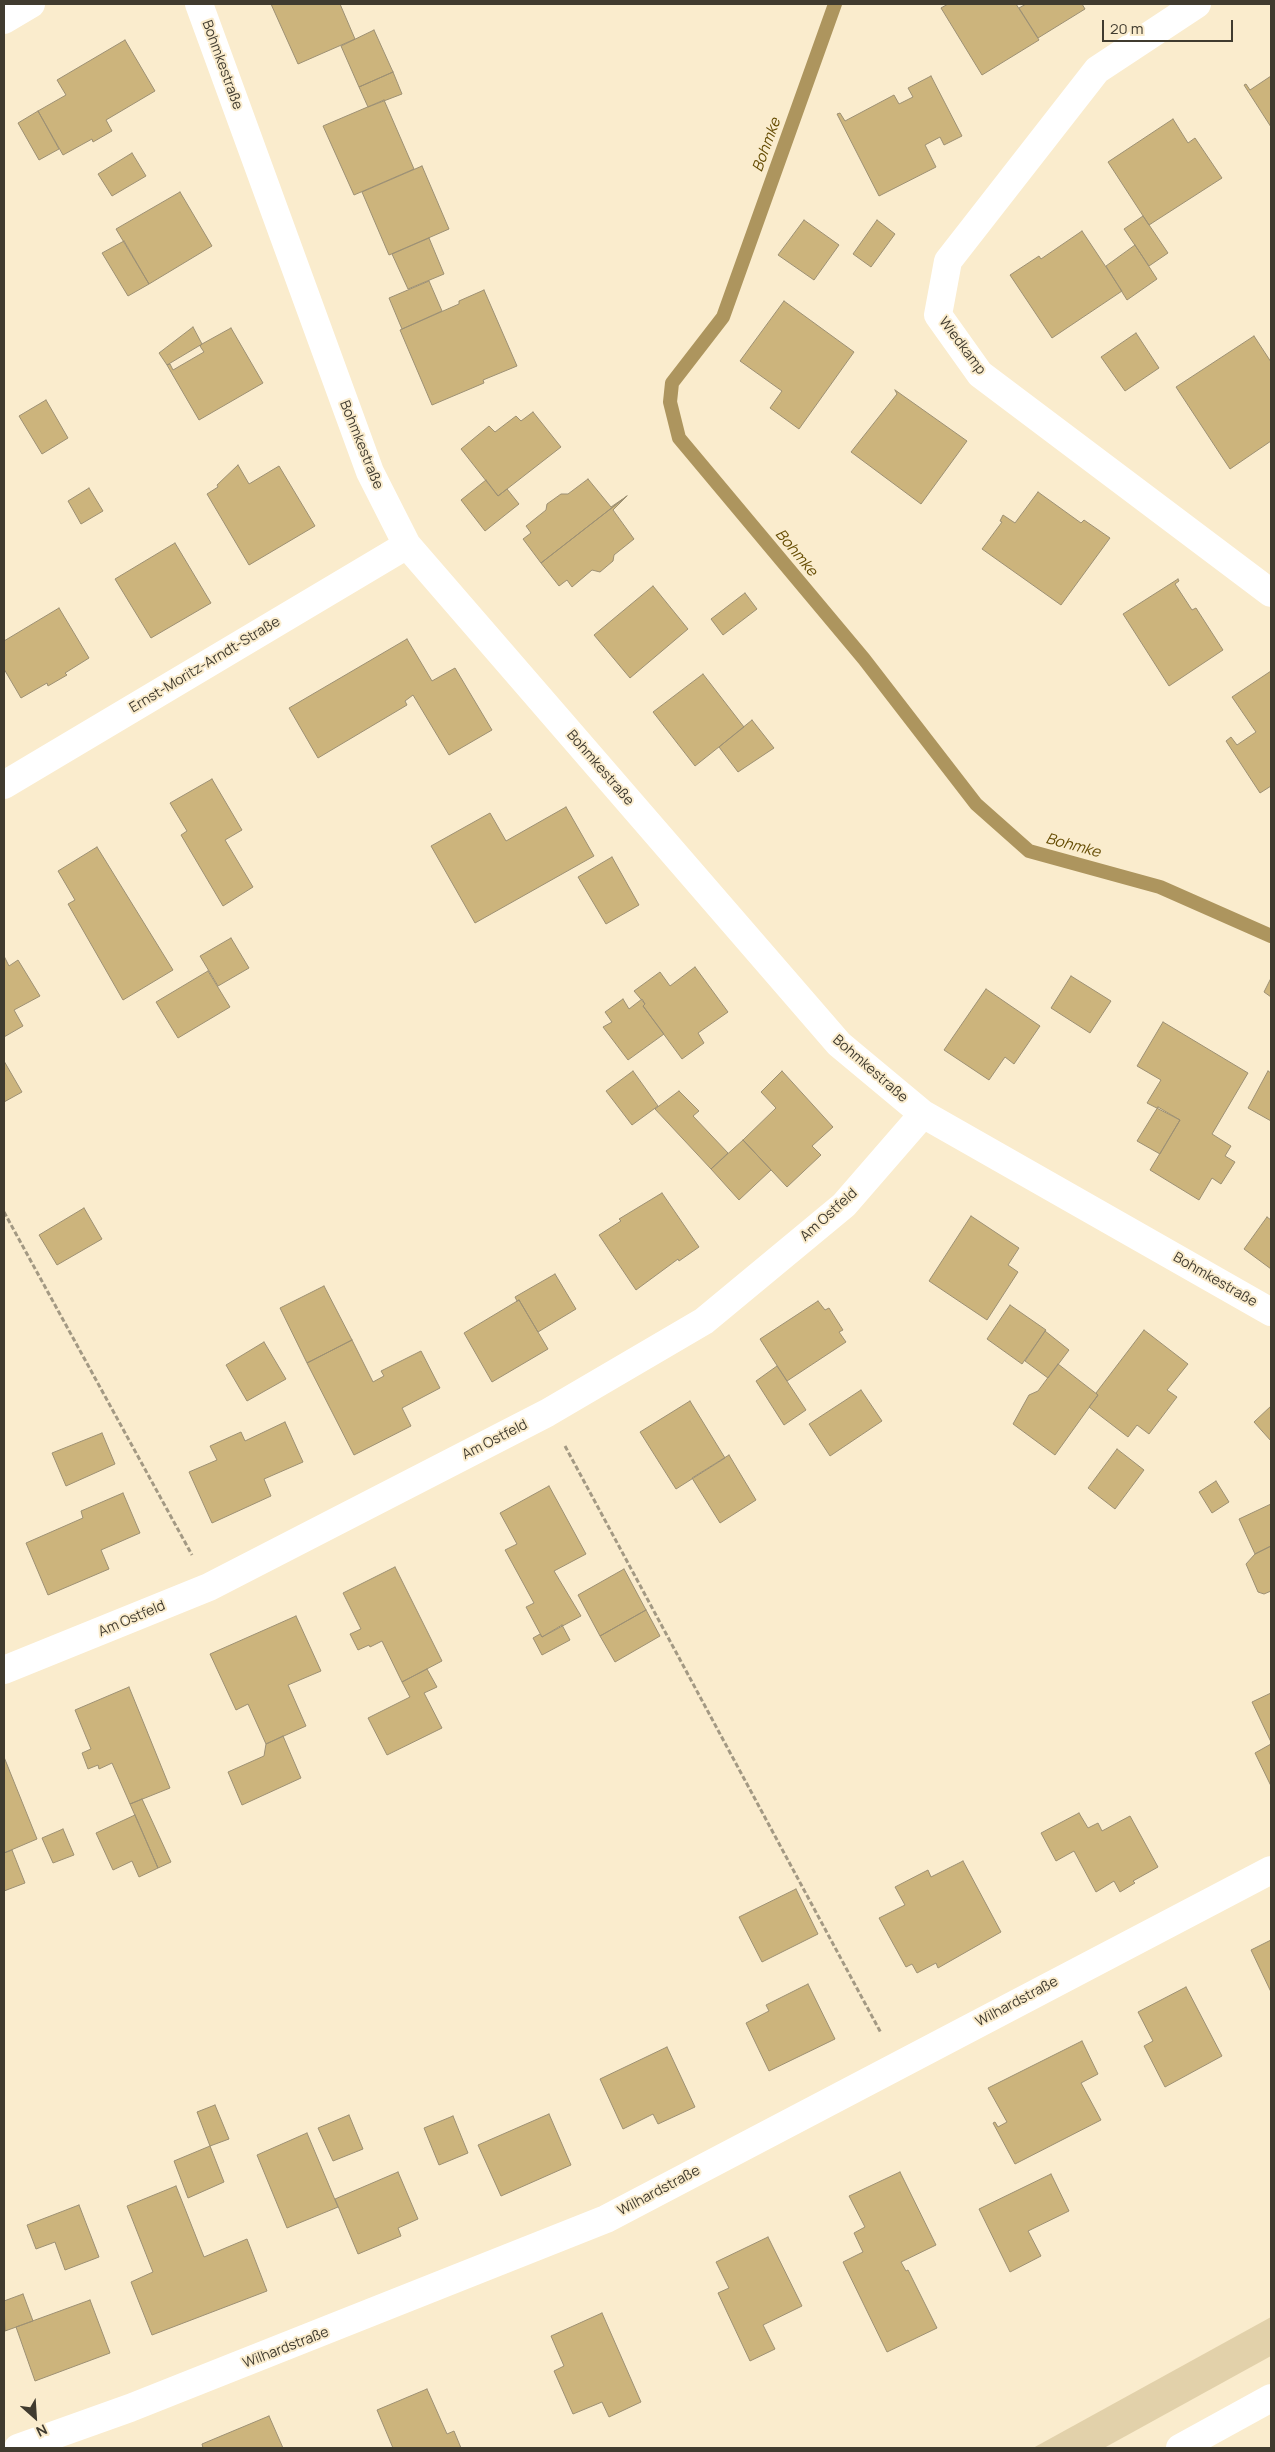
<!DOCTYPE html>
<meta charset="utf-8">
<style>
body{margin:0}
#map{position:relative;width:1275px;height:2452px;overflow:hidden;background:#faeccd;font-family:Manrope,sans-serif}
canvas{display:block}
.frame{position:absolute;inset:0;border:5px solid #403b2f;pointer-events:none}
.north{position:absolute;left:10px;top:2392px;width:50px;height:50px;-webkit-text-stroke:4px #faeccd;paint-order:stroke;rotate:154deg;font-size:14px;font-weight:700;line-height:20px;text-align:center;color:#403b2f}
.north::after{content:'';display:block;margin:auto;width:18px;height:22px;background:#403b2f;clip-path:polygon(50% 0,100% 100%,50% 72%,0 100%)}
.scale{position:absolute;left:1102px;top:20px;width:131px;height:22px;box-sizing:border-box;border:2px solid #403b2f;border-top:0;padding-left:6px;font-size:15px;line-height:18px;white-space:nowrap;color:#403b2f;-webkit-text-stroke:4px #faeccd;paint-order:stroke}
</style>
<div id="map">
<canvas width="1275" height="2452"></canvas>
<div class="frame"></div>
<div class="north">N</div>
<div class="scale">20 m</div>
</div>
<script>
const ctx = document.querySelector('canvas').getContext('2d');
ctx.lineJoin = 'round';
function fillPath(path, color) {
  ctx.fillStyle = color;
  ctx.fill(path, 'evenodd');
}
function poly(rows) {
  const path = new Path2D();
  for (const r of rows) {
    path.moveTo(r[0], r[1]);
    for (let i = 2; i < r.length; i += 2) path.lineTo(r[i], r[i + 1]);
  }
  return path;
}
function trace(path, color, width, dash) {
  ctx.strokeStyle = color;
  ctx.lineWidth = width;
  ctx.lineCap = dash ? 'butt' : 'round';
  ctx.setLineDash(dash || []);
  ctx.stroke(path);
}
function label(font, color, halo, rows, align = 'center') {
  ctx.font = font + ' Manrope,sans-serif';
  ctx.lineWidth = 4;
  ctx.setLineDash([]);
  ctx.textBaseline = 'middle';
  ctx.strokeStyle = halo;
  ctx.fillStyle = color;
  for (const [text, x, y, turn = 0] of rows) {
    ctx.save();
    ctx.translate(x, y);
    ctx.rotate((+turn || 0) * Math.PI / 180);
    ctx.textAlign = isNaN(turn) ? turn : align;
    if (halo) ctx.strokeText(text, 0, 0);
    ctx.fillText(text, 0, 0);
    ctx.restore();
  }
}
fillPath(poly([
 [1271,2317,1271,2356,1104,2448,1033,2448]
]), '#e2d1aa');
trace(poly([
 [835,4,723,317,672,383,670,402,679,438,864,659,976,804,1029,851,1160,887,1271,936]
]), '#ad955e', 14);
const building = poly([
 [271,4,340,4,355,39,298,64,271,4],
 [948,4,1016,4,1039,40,982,75,941,8,948,4],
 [1026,4,1082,4,1085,9,1038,38,1019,8,1026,4],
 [374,30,393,72,359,87,341,46,374,30],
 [125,40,155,91,106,120,112,131,93,142,92,139,63,155,38,111,66,95,57,80,125,40],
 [393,72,402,94,368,107,359,87,393,72],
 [931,76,962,136,944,145,940,137,925,145,936,167,879,196,837,114,840,113,845,121,894,95,899,104,913,97,908,88,931,76],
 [1271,76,1271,127,1244,85,1246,84,1250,90,1271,76],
 [384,100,414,169,354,195,323,126,384,100],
 [38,111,59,149,39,160,18,123,38,111],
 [1173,119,1188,143,1195,138,1222,178,1149,225,1108,162,1173,119],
 [132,153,146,176,112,196,98,174,132,153],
 [422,166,449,229,389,255,362,192,422,166],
 [180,192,212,246,149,284,116,229,180,192],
 [1143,216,1168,253,1149,266,1124,229,1143,216],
 [804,220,839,245,814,280,778,255,804,220],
 [877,220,895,234,871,267,853,254,877,220],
 [1082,231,1122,291,1052,338,1010,275,1039,256,1041,259,1082,231],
 [429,238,444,274,408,289,392,254,429,238],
 [124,241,149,284,128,296,102,253,124,241],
 [1135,245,1157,279,1127,300,1106,266,1135,245],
 [429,281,442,311,402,329,389,298,429,281],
 [484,290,517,366,483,380,484,383,432,405,400,330,459,304,459,301,484,290],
 [784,301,854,352,799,429,770,408,782,391,740,361,784,301],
 [193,327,202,344,167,365,159,353,193,327],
 [231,328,263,383,199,420,167,365,170,364,173,370,204,352,200,346,202,344,231,328],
 [1136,333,1159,368,1125,391,1101,357,1136,333],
 [1254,336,1271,362,1271,441,1230,469,1176,387,1254,336],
 [895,390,967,441,921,504,851,452,897,394,895,390],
 [46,400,68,438,42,454,19,416,46,400],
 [533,412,561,447,498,496,461,449,489,426,495,432,516,416,521,421,533,412],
 [238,465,249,484,279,466,315,526,249,565,207,494,218,487,217,485,238,465],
 [588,479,611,507,627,496,541,563,523,539,531,533,526,526,546,510,547,504,561,494,568,494,588,479],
 [486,480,498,496,507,489,519,504,485,531,461,500,486,480],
 [89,488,103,511,81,524,68,501,89,488],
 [1038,492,1081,523,1084,520,1110,538,1061,605,982,549,1002,522,1000,521,1003,515,1015,523,1038,492],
 [627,496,613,510,634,539,614,555,613,561,600,572,592,570,572,587,567,580,559,586,541,563,627,496],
 [175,543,211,603,151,638,115,579,175,543],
 [1178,579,1179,581,1175,584,1192,610,1196,608,1223,650,1169,686,1123,614,1178,579],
 [653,586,688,629,630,678,594,635,653,586],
 [745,593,757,609,723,635,711,619,745,593],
 [59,608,89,658,65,673,67,675,48,686,47,683,21,698,4,669,4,641,59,608],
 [407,639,432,681,455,668,492,730,449,755,413,695,405,701,407,705,318,758,289,708,407,639],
 [1271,671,1271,786,1260,793,1226,741,1231,737,1237,745,1256,732,1232,697,1271,671],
 [703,674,744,727,695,766,653,712,703,674],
 [752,720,774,748,738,772,719,747,752,720],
 [212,779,242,830,225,840,253,887,223,906,181,835,187,831,170,803,212,779],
 [566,807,594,856,475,923,431,846,490,813,506,841,566,807],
 [97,847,173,970,123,1000,68,904,75,900,58,871,97,847],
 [612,857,639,905,606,924,578,877,612,857],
 [231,938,249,968,218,986,200,956,231,938],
 [4,956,9,966,18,960,40,996,14,1010,23,1026,4,1037,4,956],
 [695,967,728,1012,698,1033,704,1043,682,1059,643,1006,645,1004,634,991,660,972,670,986,695,967],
 [208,971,230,1007,178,1038,156,1002,208,971],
 [1071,976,1111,1001,1090,1033,1051,1008,1071,976],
 [1271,978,1271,997,1264,992,1271,978],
 [986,989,1040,1026,1014,1064,1005,1057,989,1080,944,1050,986,989],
 [623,999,629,1009,642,999,645,1004,643,1006,664,1034,628,1060,603,1027,612,1022,605,1012,623,999],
 [1163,1022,1248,1073,1212,1134,1231,1146,1225,1156,1235,1162,1221,1184,1212,1178,1199,1200,1150,1170,1180,1120,1147,1103,1161,1080,1137,1066,1163,1022],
 [4,1061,22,1092,4,1102,4,1061],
 [633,1071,658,1106,632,1125,606,1091,633,1071],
 [782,1071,833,1127,812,1146,821,1155,787,1187,743,1140,776,1108,761,1092,782,1071],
 [1268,1071,1271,1073,1271,1121,1248,1108,1268,1071],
 [679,1091,699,1111,693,1116,728,1153,711,1169,655,1109,679,1091],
 [1158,1107,1180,1120,1160,1154,1137,1141,1158,1107],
 [743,1140,771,1170,739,1200,711,1169,743,1140],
 [662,1193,699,1247,679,1261,678,1259,636,1290,599,1235,621,1221,619,1219,662,1193],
 [84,1208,102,1239,57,1265,39,1235,84,1208],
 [971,1216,1019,1248,1008,1265,1018,1272,987,1320,929,1281,971,1216],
 [1267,1217,1271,1220,1271,1269,1244,1249,1267,1217],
 [555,1274,576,1309,538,1332,519,1300,517,1301,515,1297,555,1274],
 [324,1286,352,1340,307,1363,280,1308,324,1286],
 [519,1300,548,1349,492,1382,464,1333,519,1300],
 [818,1301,825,1310,829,1308,843,1330,839,1332,846,1342,787,1381,760,1339,818,1301],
 [1010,1305,1046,1330,1022,1364,987,1339,1010,1305],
 [1144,1330,1188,1364,1167,1390,1177,1397,1149,1434,1137,1425,1128,1437,1089,1407,1098,1395,1096,1393,1144,1330],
 [1045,1331,1069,1350,1048,1378,1025,1361,1045,1331],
 [352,1340,373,1382,384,1376,381,1371,421,1351,440,1388,402,1408,411,1426,354,1455,307,1363,352,1340],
 [264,1342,286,1379,247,1401,226,1365,264,1342],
 [1058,1364,1098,1395,1055,1455,1013,1424,1029,1395,1038,1391,1058,1364],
 [777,1366,806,1410,784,1425,756,1381,777,1366],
 [861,1390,882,1421,830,1456,809,1424,861,1390],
 [690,1401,725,1458,676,1489,640,1432,690,1401],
 [1271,1406,1271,1441,1254,1422,1271,1406],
 [285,1422,303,1462,264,1479,271,1496,212,1523,189,1472,217,1460,210,1446,241,1432,245,1441,285,1422],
 [102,1433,115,1464,66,1486,52,1453,102,1433],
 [1117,1449,1144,1470,1115,1509,1088,1488,1117,1449],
 [729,1455,756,1500,720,1523,692,1478,729,1455],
 [1216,1481,1229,1502,1212,1513,1199,1492,1216,1481],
 [549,1486,586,1554,554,1571,581,1616,542,1637,526,1607,534,1603,505,1550,517,1544,500,1513,549,1486],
 [123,1493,140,1533,101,1550,109,1569,48,1595,26,1543,83,1518,81,1511,123,1493],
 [1271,1504,1271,1546,1255,1554,1239,1519,1271,1504],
 [1271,1546,1271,1591,1264,1594,1258,1592,1246,1564,1255,1554,1271,1546],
 [395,1567,442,1661,402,1682,382,1641,370,1647,369,1645,358,1650,350,1634,361,1629,343,1593,395,1567],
 [624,1569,646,1610,600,1636,578,1595,624,1569],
 [646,1610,660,1636,615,1662,600,1636,646,1610],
 [296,1616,321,1671,288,1685,306,1726,266,1744,248,1704,236,1710,210,1654,296,1616],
 [562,1625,570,1640,542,1655,533,1638,540,1634,542,1637,562,1625],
 [427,1669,437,1687,424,1693,442,1728,387,1755,368,1718,410,1697,402,1682,427,1669],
 [129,1687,170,1788,130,1804,112,1763,99,1769,98,1765,88,1769,82,1753,91,1749,75,1710,129,1687],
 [1271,1693,1271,1742,1252,1702,1271,1693],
 [283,1736,301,1778,242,1805,228,1772,264,1756,266,1744,283,1736],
 [1271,1744,1271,1786,1255,1753,1271,1744],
 [4,1757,37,1839,4,1853,4,1757],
 [142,1799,171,1862,158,1868,130,1804,142,1799],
 [1079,1813,1088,1828,1098,1823,1102,1831,1130,1816,1158,1867,1133,1881,1135,1883,1120,1892,1114,1881,1096,1892,1074,1851,1056,1861,1041,1833,1079,1813],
 [135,1815,158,1868,139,1877,132,1861,113,1870,96,1833,135,1815],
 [63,1829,74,1855,53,1863,42,1838,63,1829],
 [12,1850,25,1883,4,1891,4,1853,12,1850],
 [963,1861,1001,1932,938,1968,936,1963,917,1973,912,1964,906,1967,879,1918,905,1905,895,1887,928,1870,931,1877,963,1861],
 [796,1889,818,1934,762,1962,739,1917,796,1889],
 [1271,1940,1271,1992,1251,1950,1271,1940],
 [808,1984,835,2039,769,2071,746,2023,769,2011,766,2005,808,1984],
 [1186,1987,1222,2056,1165,2087,1144,2046,1153,2041,1138,2012,1186,1987],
 [1082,2041,1098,2074,1081,2083,1101,2120,1015,2164,993,2123,995,2122,998,2127,1007,2122,988,2088,1082,2041],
 [667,2047,695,2107,658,2124,653,2114,623,2129,600,2079,667,2047],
 [215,2105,229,2139,210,2146,197,2112,215,2105],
 [549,2114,571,2165,501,2196,478,2145,549,2114],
 [349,2115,363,2149,333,2161,318,2128,349,2115],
 [453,2116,468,2153,439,2165,424,2128,453,2116],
 [307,2133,338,2207,287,2228,257,2155,307,2133],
 [210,2146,224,2182,188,2198,174,2161,210,2146],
 [398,2172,418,2219,398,2228,401,2236,358,2254,335,2199,398,2172],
 [900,2172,936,2245,901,2262,906,2271,908,2270,937,2328,887,2352,843,2262,863,2252,854,2233,865,2227,849,2196,900,2172],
 [1051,2174,1069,2211,1028,2231,1041,2256,1010,2272,979,2209,1051,2174],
 [176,2186,204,2257,247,2239,267,2291,152,2335,131,2282,153,2272,127,2206,176,2186],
 [79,2205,99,2257,65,2270,55,2242,36,2249,27,2225,79,2205],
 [768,2237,802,2306,763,2325,775,2349,750,2361,718,2293,729,2288,716,2262,768,2237],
 [23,2294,33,2321,5,2331,4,2301,23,2294],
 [90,2300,110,2353,35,2381,16,2327,90,2300],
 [602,2313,641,2402,609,2417,602,2402,573,2414,554,2371,564,2366,551,2336,602,2313],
 [427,2389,447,2434,454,2431,461,2448,393,2448,377,2410,427,2389],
 [269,2416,283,2448,203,2448,202,2444,269,2416]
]);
fillPath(building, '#ccb47c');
trace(building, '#9d9073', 1);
trace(poly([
 [4,1212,192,1555],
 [565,1446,881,2033]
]), '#a39983', 3, [5, 2.5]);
trace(poly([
 [199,4,370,472,407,545,839,1044,923,1114,1271,1312],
 [1197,4,1097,70,948,261,938,315,980,374,1271,593],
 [4,20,31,4],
 [4,785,407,545],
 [4,1670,209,1587,547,1413,704,1321,844,1205,923,1114],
 [18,2448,130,2408,606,2219,1271,1870]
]), '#fff', 28);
trace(poly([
 [1180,2448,1271,2398]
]), '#fff', 28);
label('14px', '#403b2f', '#faeccd', [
 ["Bohmkestraße",222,65,70],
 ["Wiedkamp",962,346,53],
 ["Bohmkestraße",361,445,68],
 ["Ernst-Moritz-Arndt-Straße",205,665,-31],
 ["Bohmkestraße",600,768,49],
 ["Bohmkestraße",870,1069,41],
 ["Am Ostfeld",829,1215,-42],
 ["Bohmkestraße",1215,1280,30],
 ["Am Ostfeld",495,1440,-27],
 ["Am Ostfeld",132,1619,-23],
 ["Wilhardstraße",1017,2002,-28],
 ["Wilhardstraße",659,2191,-28],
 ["Wilhardstraße",286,2348,-21]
]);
label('italic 15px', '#654c03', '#faeccd', [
 ["Bohmke",767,145,-70],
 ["Bohmke",796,553,50],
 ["Bohmke",1073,846,15]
]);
</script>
